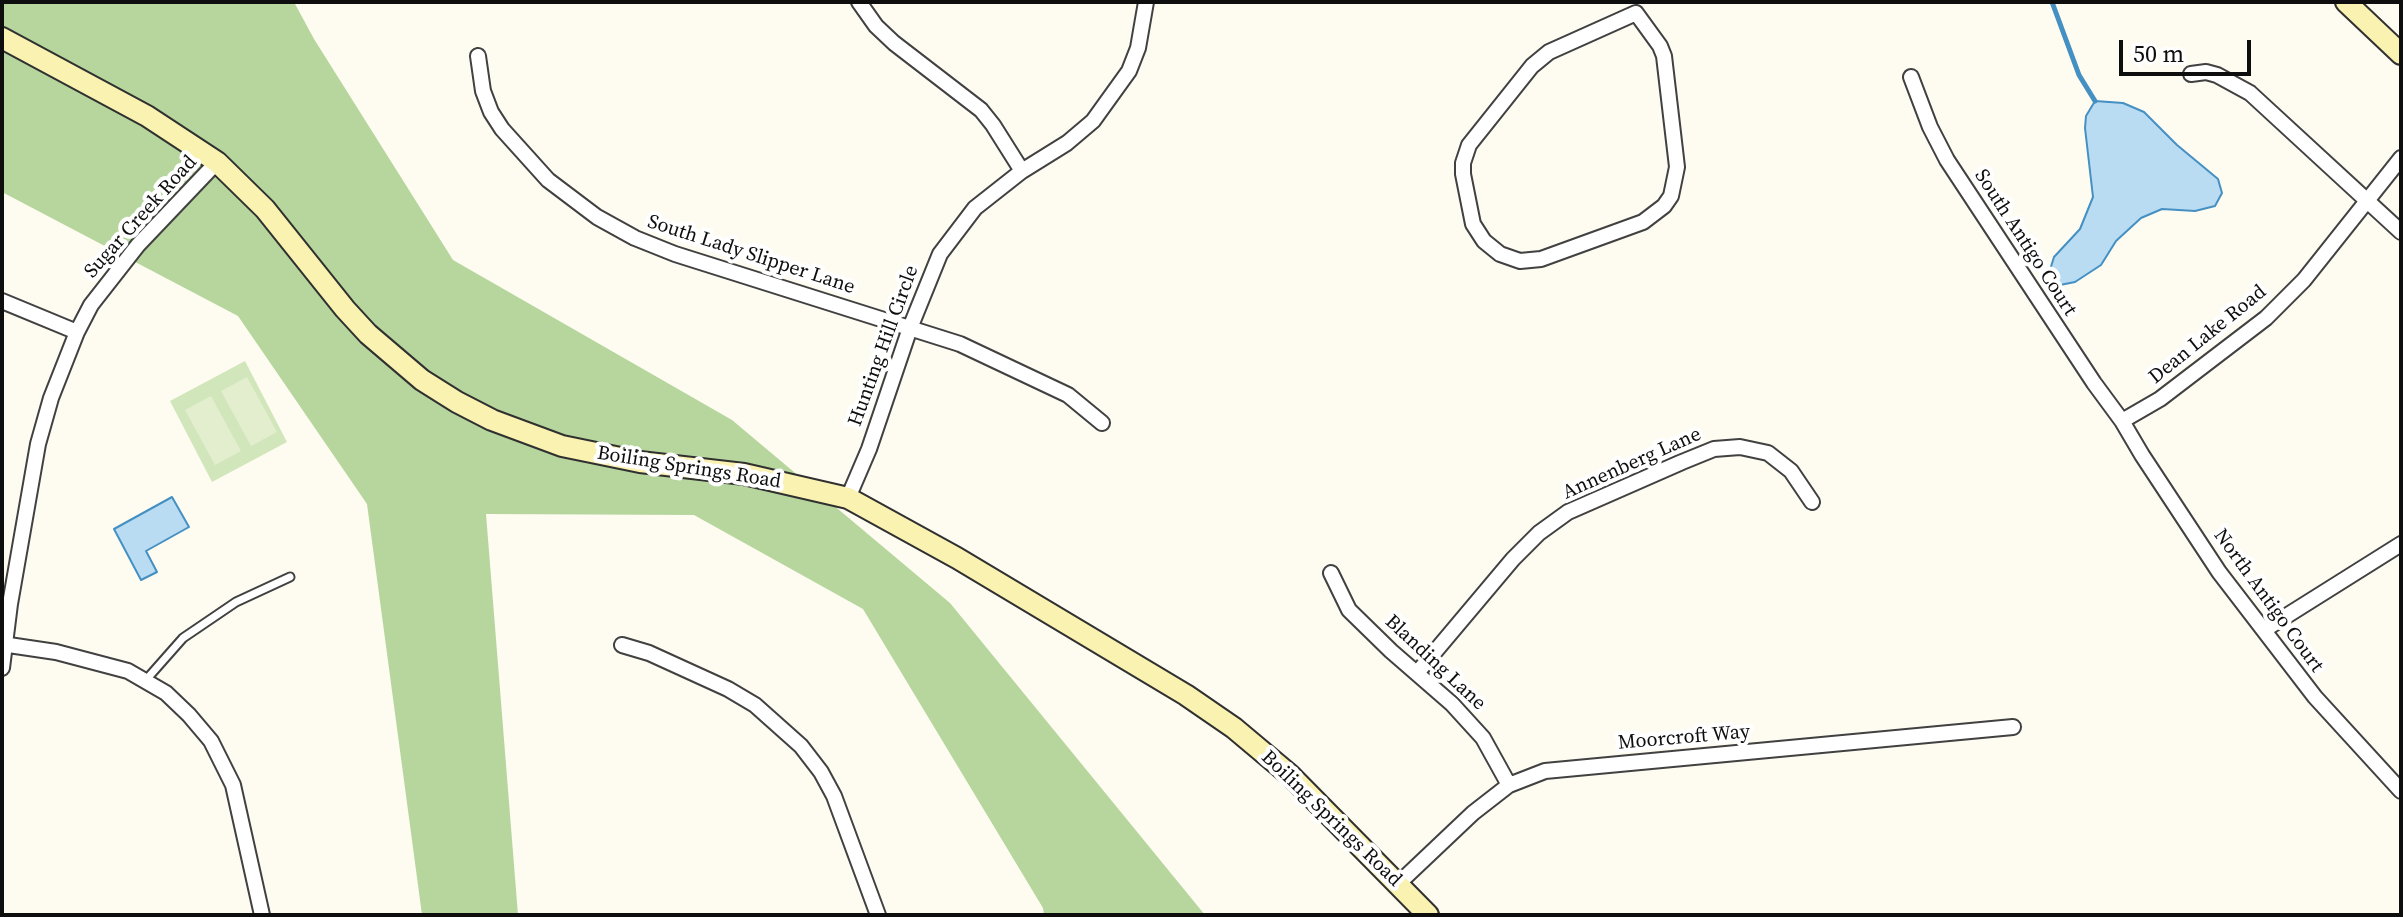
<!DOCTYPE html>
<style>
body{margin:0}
#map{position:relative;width:2403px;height:917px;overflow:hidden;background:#fefbf1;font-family:"Source Serif 4",serif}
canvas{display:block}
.frame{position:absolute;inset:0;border:4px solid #0e0e0e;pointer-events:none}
.scale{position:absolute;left:2119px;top:40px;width:132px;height:36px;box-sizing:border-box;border:4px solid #0e0e0e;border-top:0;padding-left:10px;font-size:24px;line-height:28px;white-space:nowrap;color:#0e0e0e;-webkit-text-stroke:6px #fff;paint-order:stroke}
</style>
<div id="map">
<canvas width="2403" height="917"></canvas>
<div class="frame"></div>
<div class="scale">50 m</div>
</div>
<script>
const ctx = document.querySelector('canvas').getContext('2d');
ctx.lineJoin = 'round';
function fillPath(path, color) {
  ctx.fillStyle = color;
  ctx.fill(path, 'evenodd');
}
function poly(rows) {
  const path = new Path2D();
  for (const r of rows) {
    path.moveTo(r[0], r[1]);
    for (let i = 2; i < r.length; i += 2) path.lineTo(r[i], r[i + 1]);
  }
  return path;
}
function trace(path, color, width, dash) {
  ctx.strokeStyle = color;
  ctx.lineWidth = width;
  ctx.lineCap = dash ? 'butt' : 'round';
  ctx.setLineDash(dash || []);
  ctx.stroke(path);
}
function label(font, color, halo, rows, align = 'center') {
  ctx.font = font + ' "Source Serif 4",serif';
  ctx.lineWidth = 8;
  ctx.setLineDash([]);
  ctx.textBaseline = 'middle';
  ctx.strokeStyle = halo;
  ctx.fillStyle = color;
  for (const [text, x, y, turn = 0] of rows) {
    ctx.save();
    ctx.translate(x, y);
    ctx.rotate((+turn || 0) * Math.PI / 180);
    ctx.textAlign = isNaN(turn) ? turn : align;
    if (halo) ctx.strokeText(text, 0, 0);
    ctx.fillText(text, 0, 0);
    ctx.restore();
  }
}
fillPath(poly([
 [245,361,287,442,212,482,170,401]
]), '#d2e6bc');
fillPath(poly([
 [2,2,294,2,314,39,453,260,732,420,950,603,1205,915,1044,915,1043,908,863,609,694,515,486,514,518,915,422,915,367,504,238,316,2,192]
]), '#b6d69d');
fillPath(poly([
 [247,377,277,432,251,446,221,391],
 [211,396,241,451,215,465,185,410]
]), '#e2eecd');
const water = poly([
 [2095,101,2123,103,2144,112,2177,145,2218,179,2222,193,2215,206,2195,211,2162,209,2141,218,2116,241,2101,265,2075,282,2060,285,2049,273,2054,257,2080,229,2093,197,2085,128,2086,116,2095,101],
 [172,497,189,527,146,551,157,572,141,580,114,529,172,497]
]);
fillPath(water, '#b9dcf2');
trace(water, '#4590c3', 2);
trace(poly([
 [2052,2,2079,75,2095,101]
]), '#4590c3', 5);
const lane = poly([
 [145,681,183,638,236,602,290,577]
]);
const street = poly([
 [859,2,876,26,894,43,981,110,993,125,1022,171],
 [1636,13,1660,46,1664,56,1677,167,1671,196,1664,206,1643,222,1541,259,1520,261,1500,254,1484,241,1473,224,1463,174,1463,163,1469,145,1532,66,1549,52,1636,13],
 [478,56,483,91,491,112,502,129,548,180,597,217,635,238,675,254,960,344,1068,395,1102,423],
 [2191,74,2206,72,2217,75,2250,93,2401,232],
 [1911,77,1930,127,1947,160,2094,383,2122,421,2142,455,2219,572,2315,697,2401,791],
 [2,301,77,332],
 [2122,421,2160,399,2266,318,2304,280,2401,158],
 [848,498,869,449,910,328,940,254,975,208,1022,171,1067,143,1093,121,1129,71,1138,48,1146,2],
 [1331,573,1349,610,1391,651,1452,704,1483,738,1509,785],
 [2264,630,2401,544],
 [2,644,56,652,128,671,166,693,189,715,211,741,233,785,262,915],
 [622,645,649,653,728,689,755,705,801,746,821,772,834,796,878,915],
 [2,668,10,604,38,444,51,398,77,332,91,305,138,245,217,162],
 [1417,673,1513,559,1539,533,1568,512,1682,462,1714,449,1740,447,1768,453,1791,471,1812,502],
 [1398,884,1473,813,1509,785,1545,771,2013,727]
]);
const secondary = poly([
 [2346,2,2401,54],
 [2,38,147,116,217,162,265,209,345,309,368,334,422,380,457,402,492,420,562,446,640,462,744,474,848,498,957,558,1186,695,1234,728,1290,775,1428,915]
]);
trace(lane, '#414141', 11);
trace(street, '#414141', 18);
trace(secondary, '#303030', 24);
trace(lane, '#fff', 7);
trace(street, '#fff', 14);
trace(secondary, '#f9f2b1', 20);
label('20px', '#0e0e0e', '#fff', [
 ["Sugar Creek Road",141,217,-48],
 ["South Antigo Court",2025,243,57],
 ["South Lady Slipper Lane",751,255,18],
 ["Dean Lake Road",2208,335,-39],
 ["Hunting Hill Circle",884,346,-70],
 ["Annenberg Lane",1632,464,-24],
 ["Boiling Springs Road",689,468,9],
 ["North Antigo Court",2268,601,54],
 ["Blanding Lane",1435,663,43],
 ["Moorcroft Way",1684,738,-5],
 ["Boiling Springs Road",1331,819,44]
]);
</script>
